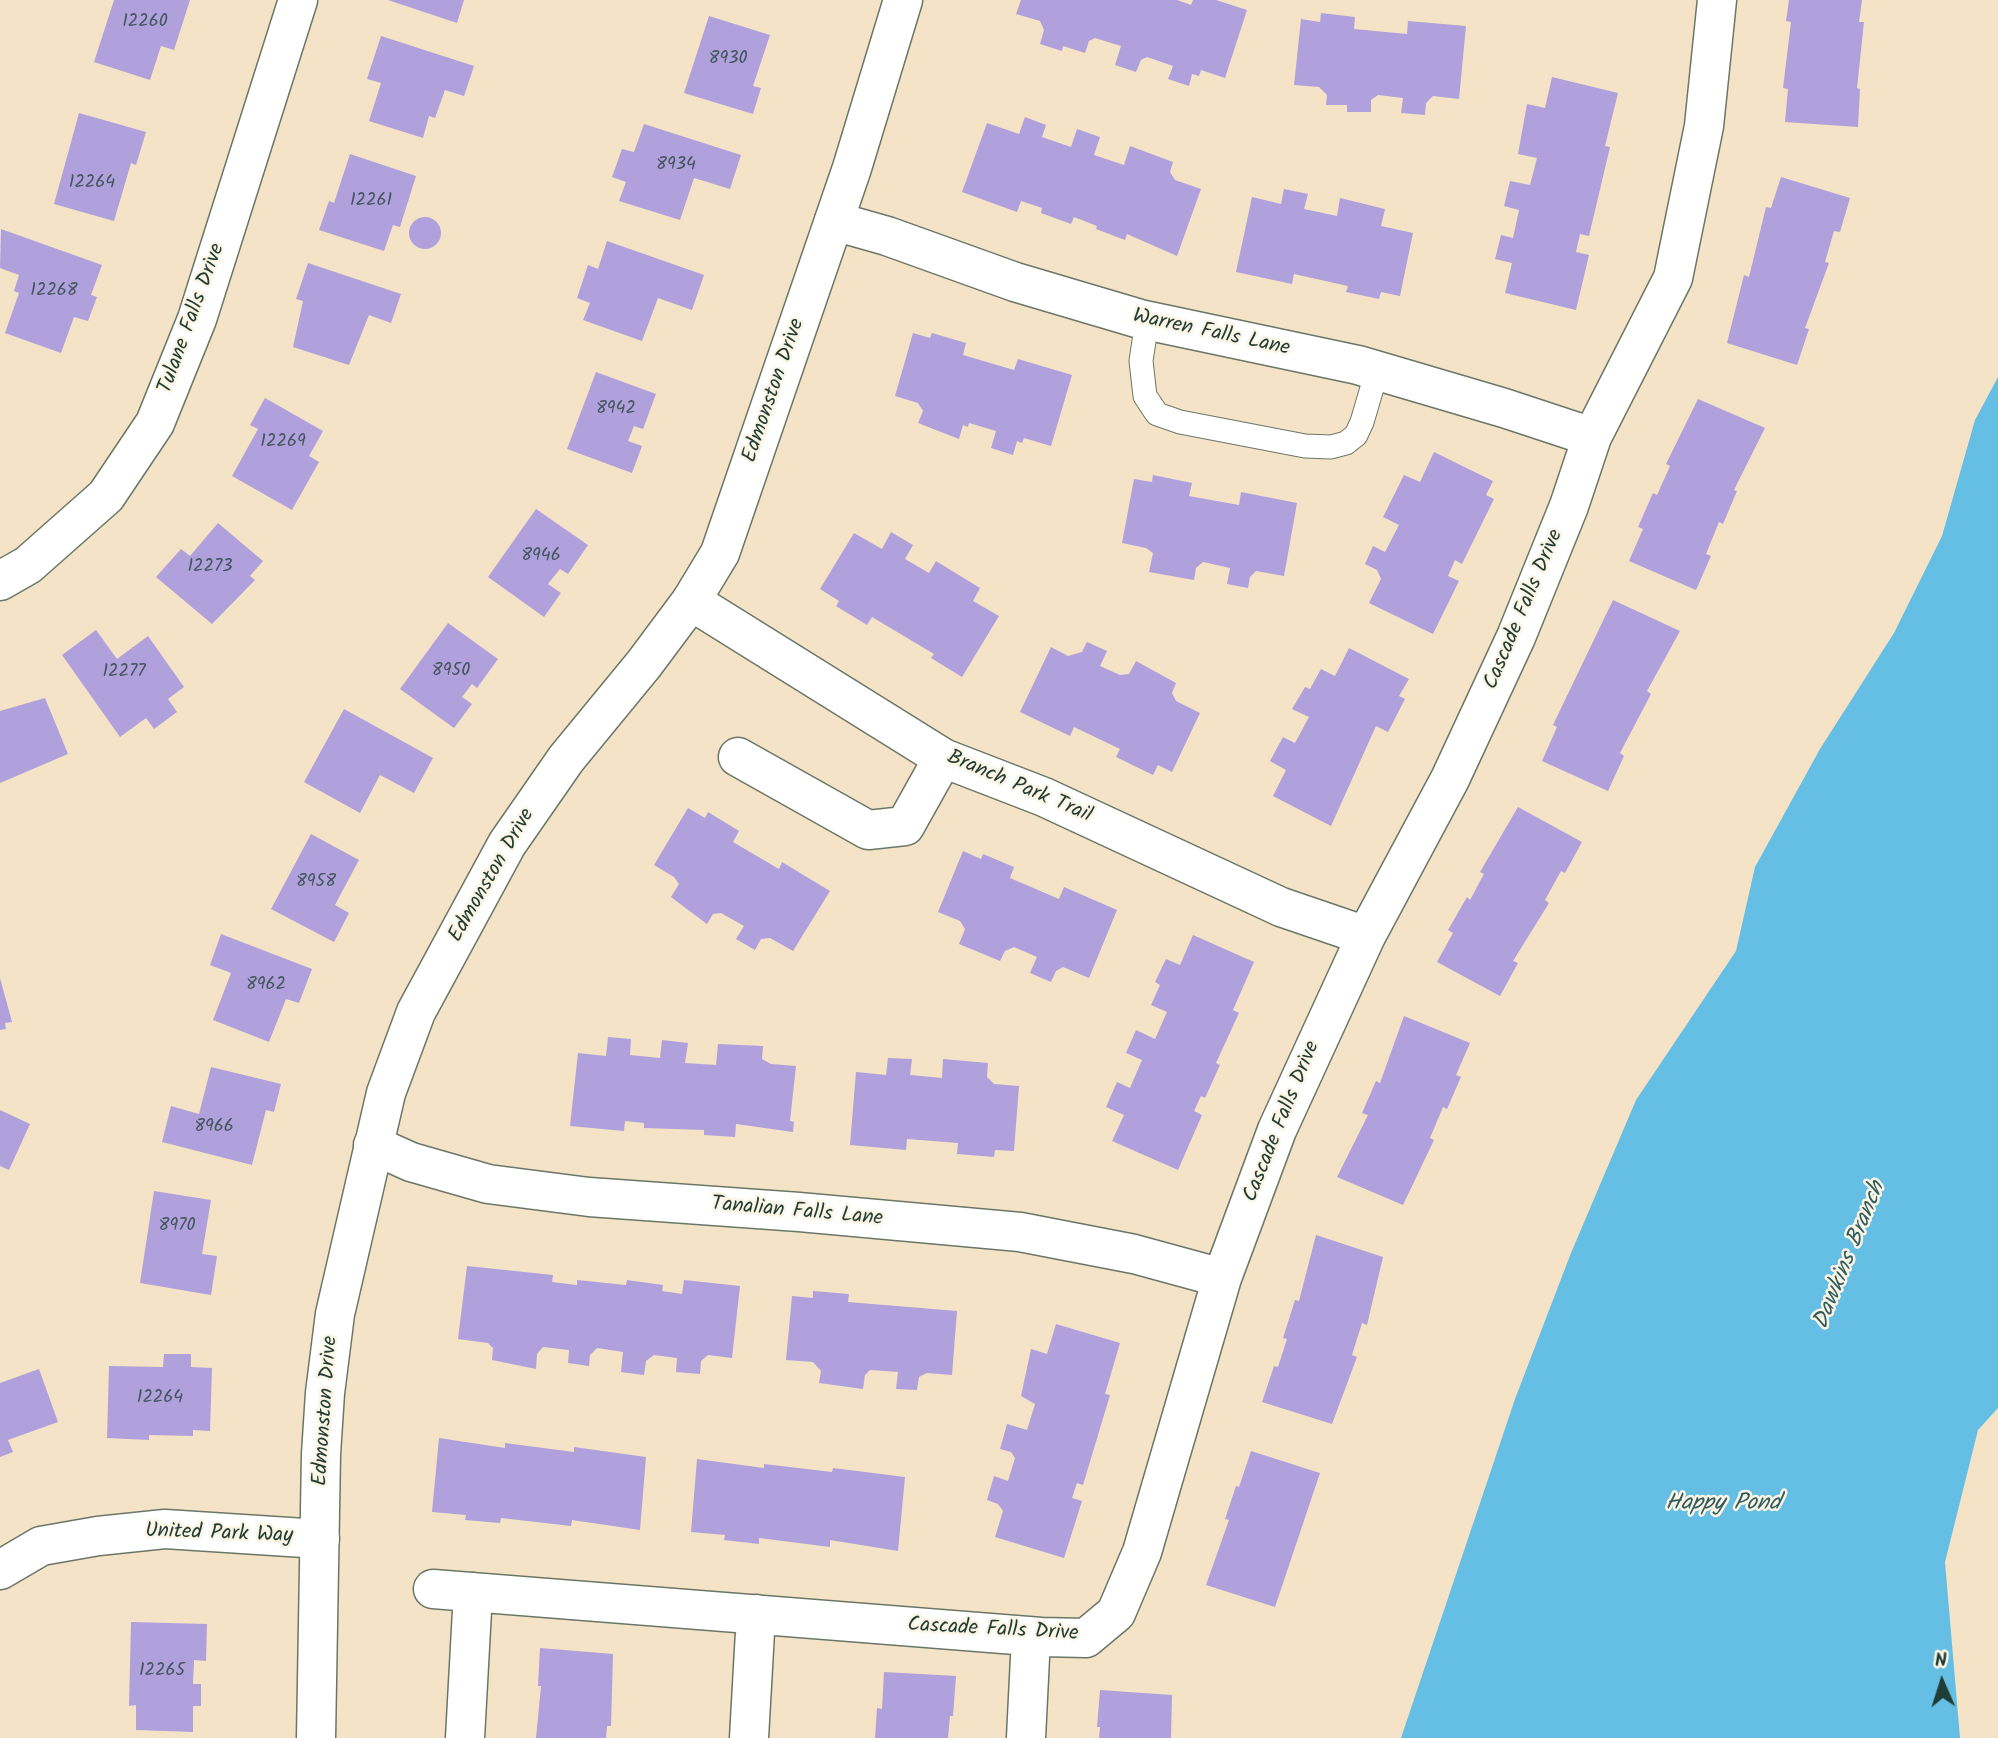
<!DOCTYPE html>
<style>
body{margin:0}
#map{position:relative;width:1998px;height:1738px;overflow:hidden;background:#f4e3c6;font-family:Kalam,sans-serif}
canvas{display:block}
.north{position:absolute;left:1907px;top:1647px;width:70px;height:70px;-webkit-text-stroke:5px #fcf5e5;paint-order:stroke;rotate:357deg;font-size:19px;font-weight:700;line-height:28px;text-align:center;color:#1f3d34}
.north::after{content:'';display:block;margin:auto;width:24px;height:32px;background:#1f3d34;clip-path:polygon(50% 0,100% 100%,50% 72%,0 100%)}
</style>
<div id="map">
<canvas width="1998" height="1738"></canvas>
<div class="north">N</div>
</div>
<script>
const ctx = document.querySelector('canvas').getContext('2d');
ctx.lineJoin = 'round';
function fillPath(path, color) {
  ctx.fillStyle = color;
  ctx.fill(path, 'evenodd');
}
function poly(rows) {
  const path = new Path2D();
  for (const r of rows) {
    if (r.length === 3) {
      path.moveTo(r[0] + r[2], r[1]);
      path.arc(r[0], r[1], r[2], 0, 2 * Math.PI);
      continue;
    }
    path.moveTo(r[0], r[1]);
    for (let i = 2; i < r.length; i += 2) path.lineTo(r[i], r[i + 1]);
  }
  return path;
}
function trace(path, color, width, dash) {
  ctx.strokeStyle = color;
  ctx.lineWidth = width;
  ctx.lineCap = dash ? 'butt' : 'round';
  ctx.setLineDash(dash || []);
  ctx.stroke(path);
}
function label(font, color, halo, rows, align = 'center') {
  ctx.font = font + ' Kalam,sans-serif';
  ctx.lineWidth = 5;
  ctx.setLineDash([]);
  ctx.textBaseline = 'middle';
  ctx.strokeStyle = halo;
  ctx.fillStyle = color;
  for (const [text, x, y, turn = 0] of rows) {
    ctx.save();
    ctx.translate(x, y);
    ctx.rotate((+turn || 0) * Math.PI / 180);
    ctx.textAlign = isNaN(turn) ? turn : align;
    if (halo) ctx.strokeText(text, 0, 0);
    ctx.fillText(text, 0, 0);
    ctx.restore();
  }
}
fillPath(poly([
 [1998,377,1998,1408,1978,1430,1945,1562,1960,1738,1401,1738,1515,1399,1571,1253,1636,1100,1736,951,1755,867,1820,749,1894,633,1942,536,1975,420]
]), '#65bee3');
fillPath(poly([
 [114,0,190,0,174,50,161,46,150,80,94,62],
 [388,0,464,0,457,23],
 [1021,0,1177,0,1191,5,1193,0,1216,0,1247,10,1225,78,1201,70,1199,76,1192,74,1189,86,1168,79,1173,66,1147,57,1141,60,1136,72,1115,65,1121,46,1095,38,1089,41,1085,53,1063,46,1062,51,1040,44,1044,30,1040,21,1016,14],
 [1789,0,1862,0,1859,22,1864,22,1857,88,1860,89,1858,127,1785,122,1788,89,1783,88,1791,22,1786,21],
 [1321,13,1355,17,1354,29,1407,34,1408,21,1466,26,1459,99,1433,96,1426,103,1425,115,1401,113,1403,98,1378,95,1371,100,1371,112,1347,112,1347,105,1326,105,1327,95,1319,87,1294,85,1301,19,1320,22],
 [709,16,770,35,753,86,761,88,753,114,684,93],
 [381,36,474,66,464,96,445,90,435,118,429,116,423,138,369,121,381,83,367,79],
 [1552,77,1618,93,1605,146,1610,147,1589,236,1580,234,1576,252,1589,255,1576,310,1505,293,1512,263,1495,259,1501,235,1513,238,1519,210,1504,206,1510,181,1530,185,1537,158,1518,154,1527,104,1545,108],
 [79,113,146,132,136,165,131,163,114,221,54,204],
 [1025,117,1046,125,1042,137,1071,147,1077,129,1100,137,1094,155,1124,165,1130,146,1173,162,1170,172,1175,180,1201,189,1177,256,1127,234,1125,240,1096,229,1097,226,1074,217,1071,224,1041,213,1042,208,1021,201,1017,212,962,192,987,123,1019,134],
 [644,124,741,155,730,189,694,178,680,220,619,201,626,182,612,177,622,149,634,152],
 [350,154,416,176,400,227,393,225,384,251,319,230,329,201,334,203],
 [1781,177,1850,198,1840,232,1834,231,1825,262,1829,263,1805,328,1809,329,1797,365,1727,343,1744,275,1749,277,1766,207,1771,208],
 [1284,189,1308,194,1304,209,1337,216,1340,198,1385,209,1381,226,1413,233,1400,296,1381,292,1379,299,1346,292,1348,286,1294,274,1292,284,1236,272,1252,197,1281,204],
 [425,233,16],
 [1,229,102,265,91,295,97,297,88,321,74,317,61,353,5,333,19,293,14,291,19,275,0,268],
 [607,241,704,275,692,310,658,298,642,341,583,320,590,303,577,298,588,265,598,269],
 [308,263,401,294,391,323,369,315,349,365,293,347,303,301,296,299],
 [913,333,930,338,932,333,966,343,963,355,1014,370,1018,359,1072,375,1051,446,1024,438,1022,443,1017,441,1013,455,991,448,996,431,969,423,968,427,963,425,959,439,918,423,923,411,918,403,895,396],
 [596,372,656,394,643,429,634,426,628,441,642,446,632,473,567,449],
 [265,398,323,431,309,456,319,462,292,510,232,476,258,429,250,425],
 [1698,399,1765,428,1734,490,1737,491,1723,524,1719,522,1706,554,1711,556,1696,590,1629,561,1643,529,1638,527,1653,493,1657,495,1670,466,1666,464],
 [1434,452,1493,481,1486,495,1494,499,1462,564,1455,560,1448,576,1459,581,1433,634,1369,603,1381,579,1377,570,1365,564,1373,546,1385,552,1399,525,1383,517,1404,475,1420,482],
 [1153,475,1192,483,1189,496,1239,505,1241,492,1297,503,1284,576,1256,571,1250,577,1248,588,1227,584,1230,568,1203,562,1196,568,1194,580,1149,572,1153,553,1146,548,1122,543,1134,479,1152,482],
 [536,509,588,545,568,574,560,569,548,584,561,593,544,617,488,577],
 [218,523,263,561,250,576,255,580,212,624,156,577,181,549,190,556],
 [891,532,913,545,905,559,929,573,936,561,980,588,973,601,999,616,962,677,931,658,934,654,872,617,867,625,836,606,839,601,820,589,854,533,882,549],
 [1613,600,1680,631,1647,691,1651,694,1620,753,1624,756,1608,791,1542,761,1557,727,1553,725],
 [448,623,498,659,477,688,472,684,462,697,472,704,454,728,400,689],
 [96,630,117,659,148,636,184,687,168,699,177,712,154,729,146,718,120,737,62,655],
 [1087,642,1107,651,1100,666,1120,675,1129,674,1136,661,1176,683,1172,693,1176,701,1200,713,1172,772,1158,765,1153,775,1116,757,1120,749,1074,727,1070,736,1020,712,1051,647,1068,656,1082,652],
 [1349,648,1409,679,1399,696,1405,699,1388,732,1376,726,1331,826,1273,796,1286,770,1270,761,1283,737,1295,743,1309,717,1292,709,1305,687,1310,689,1321,669,1335,676],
 [45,698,68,754,0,783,0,711],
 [344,709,433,758,414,793,380,775,360,813,304,782],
 [1518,807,1582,842,1565,873,1561,871,1545,900,1549,903,1513,961,1518,963,1500,996,1437,962,1453,933,1448,930,1467,897,1470,900,1484,874,1480,872],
 [688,808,705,818,708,812,739,831,733,842,779,869,782,862,830,891,793,951,770,938,761,939,755,950,736,939,744,926,721,913,713,914,707,924,671,897,679,884,674,877,654,865],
 [311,834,359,860,335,905,349,913,334,942,271,909],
 [963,851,981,859,983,854,1014,867,1010,878,1059,899,1064,887,1117,910,1089,978,1063,967,1056,971,1051,982,1030,973,1037,957,1014,947,1005,951,1000,961,959,944,965,929,960,921,938,912],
 [221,934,312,969,299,1003,286,999,269,1042,213,1020,231,973,210,965],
 [1193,935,1254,962,1233,1010,1239,1013,1216,1063,1220,1065,1205,1098,1201,1096,1194,1111,1202,1115,1178,1170,1112,1141,1124,1115,1106,1107,1117,1082,1130,1088,1142,1060,1126,1053,1136,1030,1155,1039,1167,1012,1151,1005,1160,985,1155,982,1166,959,1180,965],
 [0,978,12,1022,5,1023,6,1029,0,1030],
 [1404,1016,1470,1043,1456,1075,1461,1077,1447,1109,1443,1107,1430,1138,1434,1140,1403,1205,1337,1177,1368,1115,1362,1113,1376,1081,1380,1083],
 [608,1037,631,1039,630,1055,660,1058,662,1040,688,1043,685,1063,716,1065,718,1044,763,1046,762,1059,771,1064,796,1066,790,1121,794,1122,793,1132,736,1124,735,1137,704,1135,704,1130,644,1128,644,1123,625,1121,624,1131,570,1126,578,1053,606,1056],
 [888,1058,912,1059,910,1075,942,1078,943,1059,988,1063,987,1077,994,1084,1019,1086,1014,1151,995,1150,994,1157,957,1154,958,1143,907,1139,906,1150,850,1145,856,1072,886,1075],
 [211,1067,281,1084,274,1112,266,1110,252,1165,162,1142,171,1106,199,1114],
 [0,1110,30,1124,9,1170,0,1166],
 [154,1191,211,1200,202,1254,217,1256,211,1295,140,1283],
 [1316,1235,1383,1257,1367,1325,1362,1323,1352,1355,1357,1357,1332,1424,1262,1402,1274,1366,1278,1367,1287,1339,1283,1338,1295,1300,1299,1301],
 [467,1266,553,1275,552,1282,577,1285,577,1280,626,1285,627,1280,663,1285,662,1291,682,1294,684,1280,740,1286,732,1358,708,1355,701,1361,700,1374,676,1372,677,1358,654,1355,646,1361,644,1375,621,1372,623,1352,597,1348,590,1355,589,1366,568,1363,569,1350,543,1347,537,1354,536,1369,492,1360,493,1348,488,1343,458,1339],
 [813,1291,849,1294,848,1302,957,1311,952,1375,927,1373,919,1377,917,1390,896,1389,898,1372,870,1370,865,1375,863,1389,819,1383,821,1371,813,1362,786,1360,792,1296,813,1298],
 [1056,1324,1120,1343,1105,1394,1110,1395,1083,1485,1077,1483,1072,1498,1082,1501,1064,1558,995,1537,1003,1511,998,1504,987,1500,994,1476,1008,1481,1015,1458,1011,1452,1000,1449,1007,1424,1027,1430,1035,1404,1021,1396,1031,1349,1047,1354],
 [164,1354,191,1354,191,1367,212,1368,210,1431,193,1430,193,1436,149,1435,149,1440,107,1438,109,1366,163,1367],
 [39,1369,58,1422,8,1440,13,1452,0,1457,0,1383],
 [439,1438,505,1448,505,1443,574,1452,574,1447,646,1457,640,1530,572,1520,571,1526,501,1518,500,1523,465,1520,466,1515,432,1512],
 [1251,1451,1320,1473,1275,1607,1206,1585,1229,1520,1225,1519,1236,1486,1239,1487],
 [697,1459,764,1468,764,1464,832,1472,833,1468,905,1477,898,1551,830,1540,830,1547,759,1538,759,1544,724,1540,725,1535,691,1532],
 [131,1622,207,1624,206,1661,194,1660,193,1684,201,1684,201,1706,193,1706,193,1732,136,1730,136,1705,129,1706],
 [540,1648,613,1654,611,1726,607,1726,606,1738,536,1738,541,1686,538,1686],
 [884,1672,956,1676,953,1716,950,1716,948,1738,875,1738,877,1708,882,1709],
 [1100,1690,1172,1695,1171,1738,1099,1738,1100,1727,1097,1727]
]), '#b0a1dc');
const lane = poly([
 [1147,321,1141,361,1145,396,1157,414,1180,422,1305,446,1331,447,1346,443,1356,435,1362,422,1377,371]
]);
const street = poly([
 [834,221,887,236,1015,282,1140,319,1358,365,1504,408,1592,437],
 [0,581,28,565,106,496,155,423,197,319,298,0],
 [691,601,943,758,1044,797,1281,907,1366,936],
 [738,757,868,830,905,826,943,758],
 [373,1145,411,1162,488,1184,589,1197,799,1212,1020,1232,1134,1254,1222,1278],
 [0,1570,41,1546,98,1536,165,1529,320,1539],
 [433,1589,1041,1637,1086,1638,1116,1613,1142,1552,1222,1278,1277,1130,1366,936,1450,779,1516,637,1569,506,1592,437,1673,278,1704,126,1717,0],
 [465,1738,473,1592],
 [749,1738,756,1614],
 [1026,1738,1031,1637]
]);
const secondary = poly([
 [316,1738,321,1454,325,1393,335,1314,386,1093,416,1012,507,844,566,759,644,664,691,601,720,553,852,168,903,0]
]);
trace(lane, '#6a7767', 25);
trace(street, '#6a7767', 41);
trace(secondary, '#6a7767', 41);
trace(lane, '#fff', 23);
trace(street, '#fff', 38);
trace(secondary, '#fff', 38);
label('18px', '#43565e', null, [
 ["12260",145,23],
 ["8930",728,60],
 ["8934",676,166],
 ["12264",92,184],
 ["12261",371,202],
 ["12268",54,292],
 ["8942",616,410],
 ["12269",283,443],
 ["8946",541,557],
 ["12273",210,568],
 ["8950",451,672],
 ["12277",124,673],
 ["8958",316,883],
 ["8962",266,986],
 ["8966",214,1128],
 ["8970",177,1227],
 ["12264",160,1399],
 ["12265",162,1672]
]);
label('21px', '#1f3d34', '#fcf5e5', [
 ["Tulane Falls Drive",193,319,-70],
 ["Warren Falls Lane",1211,334,12],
 ["Edmonston Drive",775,391,-71],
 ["Cascade Falls Drive",1525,610,-67],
 ["Branch Park Trail",1019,788,23],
 ["Edmonston Drive",493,876,-60],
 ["Cascade Falls Drive",1283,1122,-68],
 ["Tanalian Falls Lane",797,1213,5],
 ["Edmonston Drive",327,1411,-86],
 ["United Park Way",219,1535,2],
 ["Cascade Falls Drive",993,1631,3]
]);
label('italic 23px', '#305d60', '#fcf5e5', [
 ["Dawkins Branch",1851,1256,-68],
 ["Happy Pond",1723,1505]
]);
</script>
